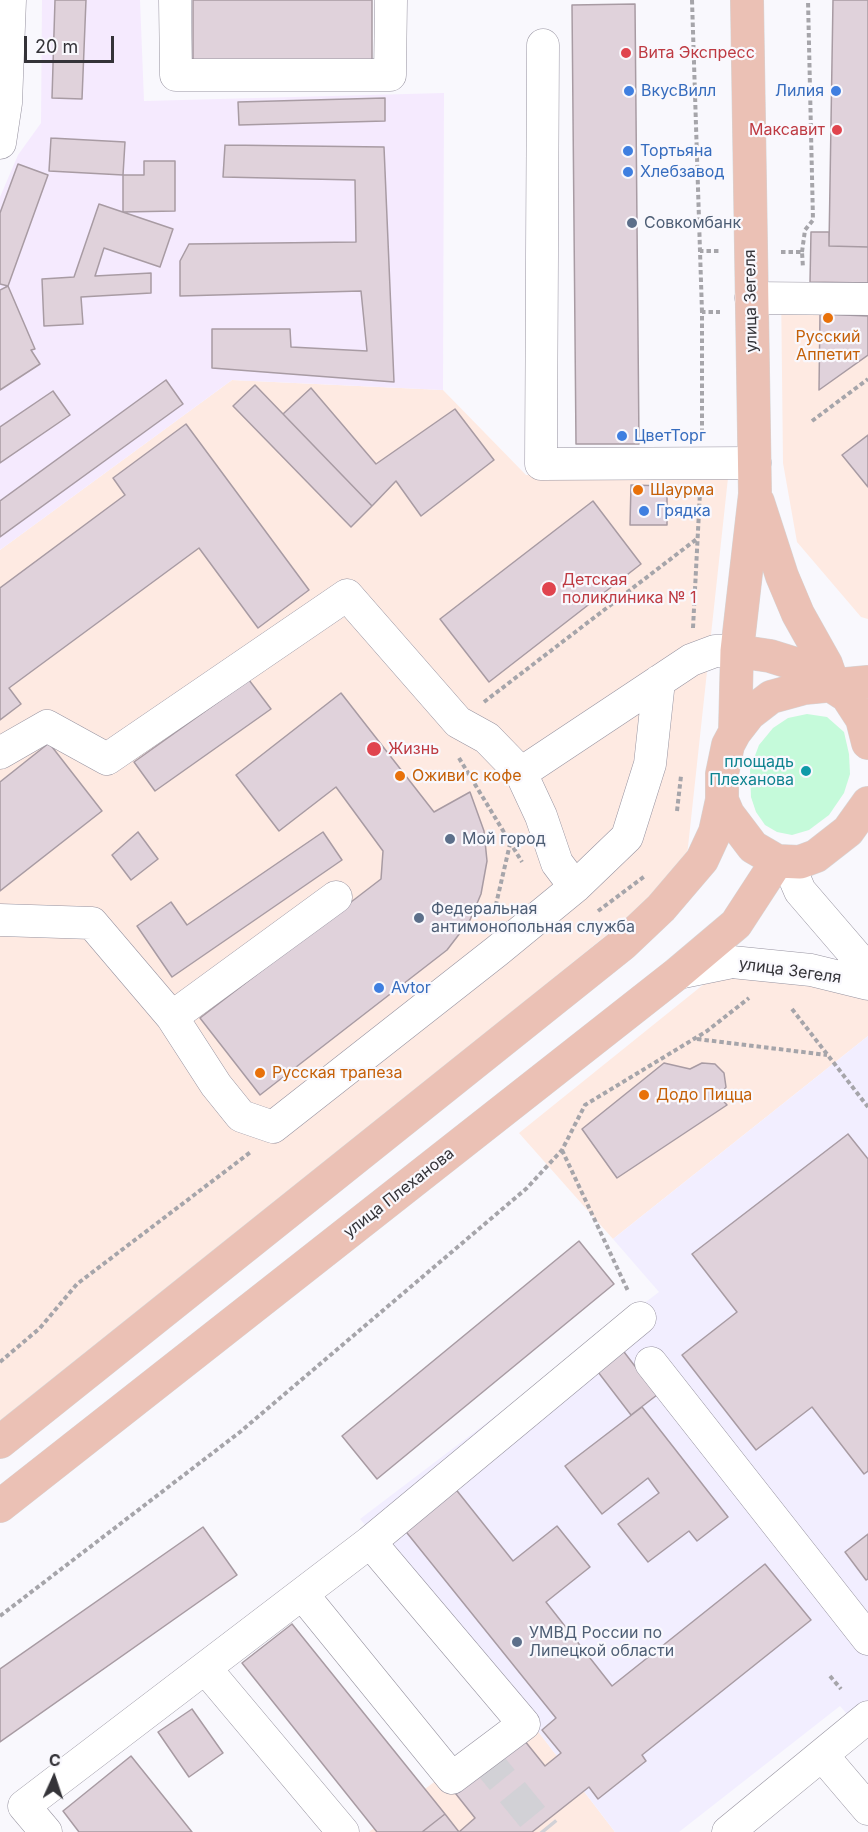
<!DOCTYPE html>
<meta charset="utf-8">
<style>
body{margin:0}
#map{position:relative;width:868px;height:1832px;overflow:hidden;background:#f9f8fd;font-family:Inter,sans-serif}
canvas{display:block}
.north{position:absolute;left:24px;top:1748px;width:60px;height:60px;-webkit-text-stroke:4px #f9f8fd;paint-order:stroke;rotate:3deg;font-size:16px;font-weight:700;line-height:24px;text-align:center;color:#343338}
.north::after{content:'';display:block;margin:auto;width:21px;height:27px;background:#343338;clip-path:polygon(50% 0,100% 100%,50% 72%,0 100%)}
.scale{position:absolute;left:24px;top:36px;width:90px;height:27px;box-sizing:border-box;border:3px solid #343338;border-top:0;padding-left:8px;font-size:18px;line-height:21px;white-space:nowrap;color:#343338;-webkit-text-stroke:4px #f9f8fd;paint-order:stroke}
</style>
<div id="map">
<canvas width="868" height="1832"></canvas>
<div class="north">С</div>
<div class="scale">20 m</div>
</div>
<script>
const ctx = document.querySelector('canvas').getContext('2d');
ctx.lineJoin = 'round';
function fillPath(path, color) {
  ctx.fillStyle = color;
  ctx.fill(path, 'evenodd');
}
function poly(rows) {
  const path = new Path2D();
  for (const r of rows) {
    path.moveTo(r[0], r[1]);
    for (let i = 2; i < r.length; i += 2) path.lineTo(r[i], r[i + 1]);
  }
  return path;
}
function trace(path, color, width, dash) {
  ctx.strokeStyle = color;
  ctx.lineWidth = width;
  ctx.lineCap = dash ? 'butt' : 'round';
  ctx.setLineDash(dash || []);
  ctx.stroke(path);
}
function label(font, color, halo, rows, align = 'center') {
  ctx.font = font + ' Inter,sans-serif';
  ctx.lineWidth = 4.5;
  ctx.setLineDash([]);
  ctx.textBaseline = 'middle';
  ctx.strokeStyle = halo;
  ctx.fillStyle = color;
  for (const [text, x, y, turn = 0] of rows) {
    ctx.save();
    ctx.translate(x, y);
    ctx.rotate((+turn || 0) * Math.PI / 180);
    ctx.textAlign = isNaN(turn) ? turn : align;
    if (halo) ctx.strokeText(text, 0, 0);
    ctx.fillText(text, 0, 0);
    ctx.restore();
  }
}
fillPath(poly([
 [781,285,868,287,868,619,861,617,797,542,783,463],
 [232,380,443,390,526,475,728,478,687,856,655,896,0,1426,0,550],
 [774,973,865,996,868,1000,868,1036,613,1239,519,1133,709,980],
 [524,1713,615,1832,369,1832]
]), '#feeae2');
fillPath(poly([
 [42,0,140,0,144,101,444,93,443,390,232,380,0,550,0,197,18,155,41,123]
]), '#f5eafe');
fillPath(poly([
 [868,1036,868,1709,853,1721,840,1706,679,1832,615,1832,524,1713,360,1519,659,1292,613,1239]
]), '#f2eeff');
fillPath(poly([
 [807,714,827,717,844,732,849,754,850,774,844,793,829,815,809,830,792,835,777,832,765,825,756,812,751,797,750,769,759,745,773,728,788,718]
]), '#c5fada');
const building = poly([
 [55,0,86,0,82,99,52,98,55,0],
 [193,0,372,0,372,63,193,63,193,0],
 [833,0,868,0,868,247,829,246,833,0],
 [635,4,639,444,576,444,572,5,635,4],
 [385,98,385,121,239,125,238,102,385,98],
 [51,138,125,142,123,175,49,171,51,138],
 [225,145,384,147,394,382,212,368,212,329,290,329,291,347,367,351,361,291,180,296,180,261,189,244,356,242,355,180,223,177,225,145],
 [144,161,175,161,175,211,123,212,123,175,144,175,144,161],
 [18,164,48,175,8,286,0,284,0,213,18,164],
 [99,204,173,229,160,267,104,248,95,276,151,273,151,293,81,297,83,324,44,326,42,279,74,277,99,204],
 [811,232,829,232,829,246,868,247,868,283,810,282,811,232],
 [8,286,35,349,31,350,40,364,0,390,0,290,8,286],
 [820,314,868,316,868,355,819,390,820,314],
 [166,380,183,404,0,537,0,501,166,380],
 [255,385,372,506,351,527,233,406,255,385],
 [311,388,376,464,455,409,494,460,421,516,396,481,372,506,283,414,311,388],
 [53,391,70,415,0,463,0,427,53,391],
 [186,424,309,590,258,628,199,548,9,688,21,704,0,720,0,588,125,495,113,478,186,424],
 [868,435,868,487,842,455,868,435],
 [631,485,667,486,667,525,630,525,631,485],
 [593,501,641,564,489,682,440,619,593,501],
 [249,680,271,709,155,791,134,762,249,680],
 [341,693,434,812,470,792,484,831,487,861,481,894,470,920,447,950,260,1095,200,1018,381,879,383,851,336,787,279,831,236,775,341,693],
 [49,743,102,811,0,891,0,782,49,743],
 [138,832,158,859,131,880,112,855,138,832],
 [323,832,342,860,172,977,137,926,171,902,187,925,323,832],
 [664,1063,690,1069,702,1063,715,1064,724,1073,726,1087,720,1097,727,1105,617,1178,582,1129,664,1063],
 [848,1134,868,1159,868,1471,864,1474,812,1407,756,1450,682,1355,737,1312,692,1254,848,1134],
 [579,1241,614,1284,377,1479,342,1436,579,1241],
 [621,1348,657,1395,631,1415,595,1368,621,1348],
 [642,1407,728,1517,697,1541,689,1531,648,1562,618,1524,659,1493,648,1478,602,1514,565,1466,642,1407],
 [450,1482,513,1561,557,1526,590,1567,546,1602,612,1686,765,1564,811,1620,642,1755,646,1761,598,1799,589,1787,532,1832,459,1832,475,1818,452,1789,520,1735,545,1766,561,1753,542,1730,556,1718,399,1523,450,1482],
 [203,1527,237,1575,0,1742,0,1669,203,1527],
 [868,1534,868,1579,866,1580,845,1552,868,1534],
 [292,1624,445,1814,422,1832,377,1832,242,1663,292,1624],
 [192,1709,223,1753,189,1777,158,1732,192,1709],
 [131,1756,192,1832,79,1832,63,1811,131,1756],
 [445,1814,459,1832,422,1832,445,1814]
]);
fillPath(building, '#e0d2db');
trace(building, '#a89ba3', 1.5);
trace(poly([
 [482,1755,545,1832]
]), '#d2d1d6', 32, [32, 16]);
const minor = poly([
 [175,0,176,75,390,75,391,0],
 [543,45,541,464,755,463],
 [0,143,6,103,10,0],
 [751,298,868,299],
 [0,753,47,726,107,759,347,595,458,722,487,738,521,773,541,816,557,863,575,887],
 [521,773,691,660,715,651,737,651],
 [788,863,800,891,868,970],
 [0,920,92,923,172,1017,216,1085,241,1116,273,1127,497,951,575,887,627,837,650,764,659,681],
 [678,973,732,962,811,970,868,984],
 [172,1017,336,897],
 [651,1363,868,1639],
 [303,1595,452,1778,524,1724,370,1542],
 [206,1669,343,1832],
 [822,1755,868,1809],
 [46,1832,24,1806,370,1542,640,1318],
 [728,1832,868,1717]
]);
const major = poly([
 [758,502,782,576,798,614,826,664,834,687],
 [737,651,770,656,799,665,847,696,862,719,868,743],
 [868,682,804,688,771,697,749,714,735,732,728,745,722,774,722,800,728,814,753,847,777,861,800,862,816,856,848,831,868,803],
 [735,732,737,651,755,494,747,0],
 [0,1442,623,944,661,908,702,860,715,832,722,800],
 [0,1506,678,973,736,924,777,861]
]);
trace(minor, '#9793a0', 33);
trace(major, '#d6d6d7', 34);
trace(poly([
 [692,0,700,251],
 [781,252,802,252,803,268],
 [802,252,805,230,813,220,808,0],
 [702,312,700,251,720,251],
 [812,421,868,379],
 [702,433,702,312,720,312],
 [693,628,700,492],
 [484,702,698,538],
 [459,758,522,862],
 [677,811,681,776],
 [598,911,645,876],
 [494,913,510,844],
 [792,1009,868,1107],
 [697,1039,827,1055],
 [562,1150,628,1291],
 [0,1362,40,1328,77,1284,252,1151],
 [0,1616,240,1432,527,1188,562,1150,585,1105,707,1031,749,998],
 [830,1676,841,1689]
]), '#a6a5aa', 4, [4.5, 3]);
trace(minor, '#fff', 32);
trace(major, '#ebc1b5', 33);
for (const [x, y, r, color] of [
 [626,53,6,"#e0444e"],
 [629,91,6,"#3f7fe0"],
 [836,91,6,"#3f7fe0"],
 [837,130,6,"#e0444e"],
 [628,151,6,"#3f7fe0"],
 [628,172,6,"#3f7fe0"],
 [632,223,6,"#5c6f8a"],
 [828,318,6,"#e8710a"],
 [622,436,6,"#3f7fe0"],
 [638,490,6,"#e8710a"],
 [644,511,6,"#3f7fe0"],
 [549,589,8,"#e0444e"],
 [374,749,8,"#e0444e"],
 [806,771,6,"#0f9aa8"],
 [400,776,6,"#e8710a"],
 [450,839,6,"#5c6f8a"],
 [419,918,6,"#5c6f8a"],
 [379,988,6,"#3f7fe0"],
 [260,1073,6,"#e8710a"],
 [644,1095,6,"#e8710a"],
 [517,1642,6,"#5c6f8a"]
]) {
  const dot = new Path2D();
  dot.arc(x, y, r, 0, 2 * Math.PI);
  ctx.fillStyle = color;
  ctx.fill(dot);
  trace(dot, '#f9f8fd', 2);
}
label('16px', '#be3a42', '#f9f8fd', [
 ["Вита Экспресс",638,53],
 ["Максавит",825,130,"right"],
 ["Детская",562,580],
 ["поликлиника № 1",562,598],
 ["Жизнь",388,749]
], 'left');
label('16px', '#366cbe', '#f9f8fd', [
 ["ВкусВилл",641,91],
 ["Лилия",824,91,"right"],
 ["Тортьяна",640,151],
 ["Хлебзавод",640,172],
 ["ЦветТорг",634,436],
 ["Грядка",656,511],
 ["Avtor",391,988]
], 'left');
label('16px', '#4e5e75', '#f9f8fd', [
 ["Совкомбанк",644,223],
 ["Мой город",462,839],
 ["Федеральная",431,909],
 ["антимонопольная служба",431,927],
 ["УМВД России по",529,1633],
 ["Липецкой области",529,1651]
], 'left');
label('16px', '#343338', '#f9f8fd', [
 ["улица Зегеля",751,301,-91],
 ["улица Зегеля",790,971,8],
 ["улица Плеханова",399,1193,-38]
]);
label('16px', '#c56008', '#f9f8fd', [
 ["Русский",828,337,"center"],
 ["Аппетит",828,355,"center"],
 ["Шаурма",650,490],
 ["Оживи с кофе",412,776],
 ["Русская трапеза",272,1073],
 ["Додо Пицца",656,1095]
], 'left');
label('16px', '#0d838f', '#f9f8fd', [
 ["площадь",794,762],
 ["Плеханова",794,780]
], 'right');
</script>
